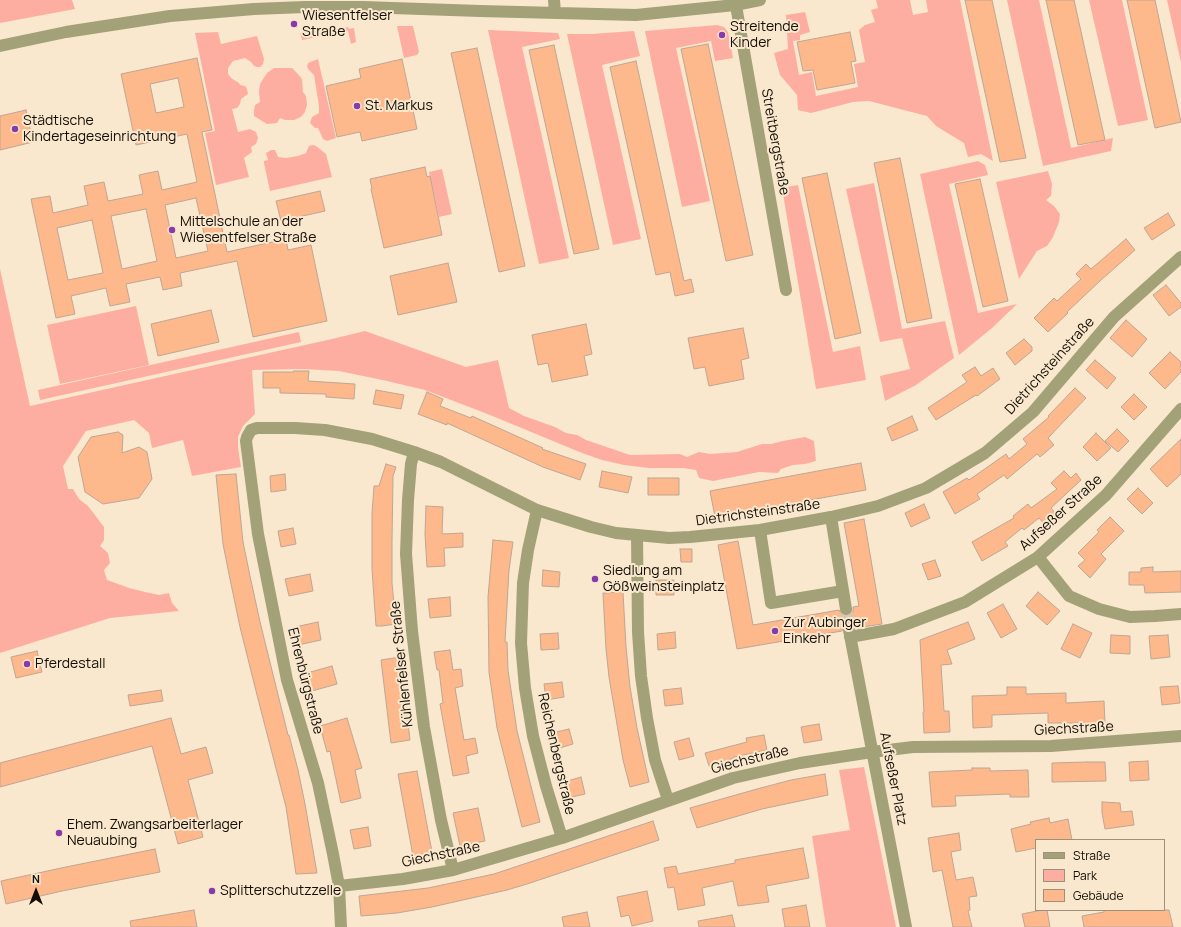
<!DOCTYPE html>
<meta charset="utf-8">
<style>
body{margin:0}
#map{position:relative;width:1181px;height:927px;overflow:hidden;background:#f9e8cd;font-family:Manrope,sans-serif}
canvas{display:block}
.legend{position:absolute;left:1035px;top:839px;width:130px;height:72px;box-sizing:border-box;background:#f9e8cd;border:1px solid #9d907d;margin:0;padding:5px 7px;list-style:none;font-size:12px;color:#120d05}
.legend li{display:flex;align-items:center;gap:8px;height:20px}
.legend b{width:20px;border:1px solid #9d907d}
.north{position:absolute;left:16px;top:871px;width:40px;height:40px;-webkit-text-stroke:3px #f9e8cd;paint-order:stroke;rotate:0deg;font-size:11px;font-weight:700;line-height:16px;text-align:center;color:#120d05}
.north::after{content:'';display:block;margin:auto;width:14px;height:18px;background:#120d05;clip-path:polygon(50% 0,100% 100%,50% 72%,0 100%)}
</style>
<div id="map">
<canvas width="1181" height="927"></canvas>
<ul class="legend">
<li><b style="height:5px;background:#a3a178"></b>Straße</li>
<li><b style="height:11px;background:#feaea1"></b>Park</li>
<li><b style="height:11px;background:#fdb98b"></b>Gebäude</li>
</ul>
<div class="north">N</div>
</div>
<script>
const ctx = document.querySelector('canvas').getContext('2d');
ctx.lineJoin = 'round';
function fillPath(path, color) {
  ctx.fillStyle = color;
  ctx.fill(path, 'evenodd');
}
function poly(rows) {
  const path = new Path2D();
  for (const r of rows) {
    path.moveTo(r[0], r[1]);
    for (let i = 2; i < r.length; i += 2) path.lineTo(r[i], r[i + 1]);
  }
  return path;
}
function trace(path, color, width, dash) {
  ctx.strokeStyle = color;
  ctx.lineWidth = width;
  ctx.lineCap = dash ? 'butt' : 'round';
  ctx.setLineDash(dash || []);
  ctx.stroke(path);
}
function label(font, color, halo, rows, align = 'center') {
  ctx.font = font + ' Manrope,sans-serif';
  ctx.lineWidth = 4;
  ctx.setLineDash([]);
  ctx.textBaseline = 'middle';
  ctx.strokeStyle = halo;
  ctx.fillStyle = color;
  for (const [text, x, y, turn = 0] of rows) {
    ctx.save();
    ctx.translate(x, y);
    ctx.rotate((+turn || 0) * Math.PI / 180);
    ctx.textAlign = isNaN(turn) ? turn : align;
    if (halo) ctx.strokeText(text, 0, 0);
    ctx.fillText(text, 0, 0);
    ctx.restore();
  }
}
fillPath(poly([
 [0,0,72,0,75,9,0,23],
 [876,0,910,0,913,15,928,12,926,0,960,0,993,161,981,154,968,157,964,143,936,126,927,116,869,101,853,102,811,113,798,110,797,95,780,75,774,53,788,49,786,15,805,12,810,32,800,35,800,40,793,41,799,75,812,72,816,96,858,87,854,64,865,62,859,30,865,25,875,22,871,10,878,8],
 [1007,0,1039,0,1071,148,1113,138,1111,151,1043,166],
 [1089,0,1122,0,1148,120,1118,126],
 [1167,0,1181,0,1181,62],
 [717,25,724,27,728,32,733,58,715,61,711,41,676,48,710,201,682,207,645,31],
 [397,26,413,26,419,52,417,55,404,58],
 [348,27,349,29,354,28,356,42,351,44,348,31,302,40,300,33,327,28,329,32],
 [488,30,558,33,560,39,522,47,569,258,539,264],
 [634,31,640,56,602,65,641,239,613,245,567,34,591,34],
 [218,32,221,44,257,36,264,59,263,64,260,67,257,67,254,66,251,62,245,58,233,61,228,68,228,74,231,78,239,83,240,85,245,86,247,89,248,94,241,99,240,104,237,108,232,109,238,132,250,129,256,132,258,138,256,144,251,147,252,152,244,158,249,177,216,185,205,133,215,131,195,33],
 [318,59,336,138,327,141,323,139,318,128,315,128,310,123,312,117,319,113,319,106,314,75,308,69,307,66,308,63],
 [274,68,292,68,298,74,302,79,303,92,306,96,307,105,305,112,301,117,294,120,285,120,280,118,277,123,267,124,254,116,254,111,255,105,260,102,259,91,260,84,267,73],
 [313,145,316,146,326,154,332,177,270,191,264,163,264,161,268,160,266,153,271,150,275,150,278,157,286,158,298,156,306,153,309,146],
 [978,161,985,165,988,175,949,184,978,313,1017,304,992,328,959,355,920,174],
 [442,169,452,214,439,217,429,172],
 [1048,171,1052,184,1051,196,1046,200,1054,206,1060,214,1059,222,1053,237,1047,246,1037,251,1019,279,996,182],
 [874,183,902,329,945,321,954,358,916,385,885,401,880,376,910,369,902,338,880,342,846,189],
 [798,185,833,352,860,346,866,380,816,389,782,188],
 [0,269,30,406,332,339,365,331,466,367,498,360,509,408,524,416,555,427,566,433,577,435,586,440,630,455,680,454,687,457,699,452,710,454,737,452,762,444,771,444,783,441,805,437,814,441,816,461,805,464,793,465,781,469,778,473,759,472,713,481,699,478,696,470,683,468,649,468,624,465,602,460,582,453,490,415,425,390,387,381,339,371,303,369,252,370,255,414,243,426,238,437,238,448,241,467,192,476,183,440,152,448,149,433,134,420,86,431,63,466,68,489,73,489,79,499,88,506,104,527,104,540,100,546,108,553,110,563,104,570,107,580,129,588,145,592,159,595,169,593,172,603,179,611,110,618,0,653],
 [136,306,149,365,60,384,47,325],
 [299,332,301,342,40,400,38,390],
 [864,767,896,927,826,927,812,836,850,830,839,770]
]), '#feaea1');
const building = poly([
 [965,0,992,0,1026,158,1000,162,965,0],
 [1046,0,1074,0,1105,140,1078,145,1046,0],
 [1127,0,1155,0,1181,122,1155,128,1127,0],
 [850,32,856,61,851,62,855,83,817,90,813,70,803,71,797,42,850,32],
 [708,44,753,255,726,261,681,49,708,44],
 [554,45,599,249,574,254,529,50,554,45],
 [477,48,525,266,499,272,451,53,477,48],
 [197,58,212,130,202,132,227,252,286,239,288,250,311,245,327,321,253,337,237,261,180,273,182,286,163,290,160,277,126,284,130,302,110,306,106,288,71,296,75,314,56,318,31,199,50,196,53,213,88,205,84,186,104,182,108,201,143,194,139,175,158,171,162,190,197,182,187,134,136,145,121,74,197,58],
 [178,78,184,107,156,113,150,84,178,78],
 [196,198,208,251,176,258,165,205,196,198],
 [146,209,157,261,122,269,111,216,146,209],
 [92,220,103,273,68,280,57,228,92,220],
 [402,59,417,129,362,141,360,132,337,137,326,86,361,78,359,69,402,59],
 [636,61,684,281,691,279,694,292,675,296,670,272,656,275,610,67,636,61],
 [26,110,33,142,0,150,0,116,26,110],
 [900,158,932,318,907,323,874,163,900,158],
 [425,167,427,177,430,176,442,235,384,248,371,189,372,189,370,179,425,167],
 [827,173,861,333,835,339,802,178,827,173],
 [980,179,1008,301,983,307,955,184,980,179],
 [320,191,325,211,281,221,276,201,320,191],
 [1168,213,1175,225,1152,240,1144,228,1168,213],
 [1126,239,1135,250,1101,280,1067,312,1068,313,1048,332,1034,318,1054,298,1057,301,1081,279,1076,274,1086,264,1091,269,1126,239],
 [448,263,457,302,398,315,390,276,448,263],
 [1166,285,1181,303,1181,307,1169,316,1153,295,1166,285],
 [211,310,219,342,158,356,151,324,211,310],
 [1126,320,1147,339,1132,357,1110,338,1126,320],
 [586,324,592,354,584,356,588,375,552,382,548,363,538,365,532,335,586,324],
 [743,328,749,358,741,360,744,379,709,386,705,367,694,369,688,338,743,328],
 [1024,339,1032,347,1032,351,1015,365,1006,353,1024,339],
 [1170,352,1181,362,1181,372,1165,389,1149,373,1170,352],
 [1095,360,1116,378,1107,389,1086,370,1095,360],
 [975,367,981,376,993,368,1000,379,977,396,976,395,936,420,928,408,967,382,962,375,975,367],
 [294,371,309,371,308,381,355,384,354,399,326,397,326,394,280,393,280,388,263,388,263,372,294,372,294,371],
 [1075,388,1086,398,1048,438,1054,445,1040,457,1037,454,1007,479,1004,475,977,494,980,499,955,514,943,492,967,478,969,480,1006,454,1009,459,1027,444,1023,439,1049,417,1048,416,1075,388],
 [376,390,404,395,401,409,373,404,376,390],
 [427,392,443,399,440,406,471,418,472,416,543,448,542,449,586,464,580,480,543,467,447,423,447,425,418,414,427,392],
 [1134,394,1147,407,1134,420,1121,407,1134,394],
 [912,416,918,430,892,441,887,428,912,416],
 [1117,429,1129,441,1118,452,1105,441,1117,429],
 [118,432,123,435,122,453,139,447,147,452,152,479,139,498,103,504,85,492,78,457,91,437,118,432],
 [1096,433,1111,448,1097,461,1083,447,1096,433],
 [1181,439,1181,474,1167,487,1150,469,1181,439],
 [861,463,866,490,715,517,710,491,861,463],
 [386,464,396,467,393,476,392,542,392,583,396,624,382,626,376,626,374,598,372,569,372,514,374,486,379,486,386,464],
 [602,471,632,477,628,493,599,487,602,471],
 [1064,471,1071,478,1076,473,1081,480,1051,508,1056,514,1044,524,1039,518,1024,530,1022,528,1005,542,1008,546,982,561,972,542,1014,518,1013,516,1028,504,1031,508,1057,489,1051,483,1064,471],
 [236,474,243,542,250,576,260,622,288,735,289,735,298,770,305,804,317,873,296,874,286,807,257,695,240,627,230,579,223,544,216,475,236,474],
 [285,474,286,490,271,492,270,476,285,474],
 [648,478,679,478,679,495,648,495,648,478],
 [1138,488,1153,503,1142,514,1127,499,1138,488],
 [924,504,930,518,911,527,905,513,924,504],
 [426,506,443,507,442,534,463,533,463,547,444,548,445,566,427,567,425,534,426,506],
 [1110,517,1124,531,1101,554,1106,559,1090,578,1078,566,1085,560,1078,553,1099,532,1097,530,1110,517],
 [864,519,882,624,856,628,852,623,848,623,844,625,842,631,737,649,718,545,738,541,753,625,839,610,843,616,848,616,853,612,853,607,859,606,844,523,864,519],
 [293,528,296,544,281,547,278,531,293,528],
 [493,540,513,542,509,570,505,642,507,642,508,670,517,731,540,822,522,827,497,728,489,672,488,597,493,540],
 [680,549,692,549,692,562,681,562,680,549],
 [935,560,941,576,928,580,922,564,935,560],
 [1153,567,1153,572,1181,571,1181,592,1145,593,1144,585,1129,585,1129,572,1141,572,1141,568,1153,567],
 [543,570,560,572,559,587,542,586,543,570],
 [310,574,313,591,289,596,285,579,310,574],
 [656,580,674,580,674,595,656,595,656,580],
 [623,592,626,647,630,687,637,728,649,782,630,787,623,760,609,677,606,649,603,593,623,592],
 [1038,592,1060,611,1047,625,1026,606,1038,592],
 [450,597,451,616,430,618,428,599,450,597],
 [1003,604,1017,629,1001,638,987,613,1003,604],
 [318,622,321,640,298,645,295,627,318,622],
 [968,622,975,639,947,650,952,664,941,665,944,711,949,711,950,732,924,733,923,712,924,712,920,640,968,622],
 [1073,624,1092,633,1080,658,1061,649,1073,624],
 [675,632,676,648,658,650,657,634,675,632],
 [558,633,559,649,541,650,540,634,558,633],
 [1111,635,1130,636,1130,654,1110,653,1111,635],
 [1168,635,1170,657,1151,659,1149,636,1168,635],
 [450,650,453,670,461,669,463,686,455,688,464,740,475,738,478,753,466,756,469,773,453,776,440,704,443,703,439,670,437,670,434,652,450,650],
 [37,651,42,672,16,678,11,657,37,651],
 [400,657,410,740,391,743,381,660,400,657],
 [332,666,337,684,312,691,307,673,332,666],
 [562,682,564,697,546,700,544,684,562,682],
 [1178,686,1180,703,1162,705,1160,687,1178,686],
 [1007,687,1026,687,1026,694,1066,693,1066,703,1104,701,1105,723,1085,724,1085,723,1048,723,1048,713,992,715,992,727,973,728,972,696,1007,695,1007,687],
 [681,688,683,704,665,706,663,690,681,688],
 [161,690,163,701,130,706,128,695,161,690],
 [171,718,181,754,206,747,213,773,188,780,203,837,178,844,152,746,0,787,0,763,171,718],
 [347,718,362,768,355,770,361,798,341,803,330,751,327,752,320,726,347,718],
 [819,724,822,740,804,743,801,727,819,724],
 [569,729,573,744,556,749,552,733,569,729],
 [764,735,767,750,734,757,734,758,709,766,705,753,747,742,746,738,764,735],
 [689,738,694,756,679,760,674,742,689,738],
 [1148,761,1149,780,1130,781,1129,762,1148,761],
 [1087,762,1105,762,1106,781,1052,782,1052,763,1087,762],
 [972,768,990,768,990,771,1028,770,1029,797,1010,797,1010,794,955,796,956,806,932,807,929,772,972,770,972,768],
 [417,771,432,852,413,856,398,774,417,771],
 [825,774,828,795,762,809,697,828,690,808,757,789,791,780,825,774],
 [581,777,585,794,568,798,564,782,581,777],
 [1102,802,1120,803,1121,812,1132,811,1134,825,1105,829,1102,813,1102,802],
 [478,808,485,841,460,846,453,813,478,808],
 [1049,818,1050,823,1068,819,1072,840,1036,840,1036,848,1016,852,1011,829,1031,824,1030,822,1049,818],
 [653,821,659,840,527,884,507,890,432,907,397,913,361,916,359,896,428,888,494,874,653,821],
 [368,827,371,846,354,849,350,830,368,827],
 [959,833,961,850,951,852,956,880,973,877,977,896,969,897,970,910,968,911,972,927,953,927,942,870,933,872,928,838,959,833],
 [803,848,809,878,766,886,769,902,738,906,733,881,702,888,705,905,678,910,674,887,668,888,664,868,676,866,678,874,735,863,735,860,803,848],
 [155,849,160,872,62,891,6,904,1,881,66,867,155,849],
 [647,891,653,921,632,926,629,915,621,917,617,897,647,891],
 [806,905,810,927,785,927,782,909,806,905],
 [194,910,197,927,131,927,130,921,194,910],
 [1042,910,1047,910,1050,927,1025,927,1022,914,1042,910],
 [1104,910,1169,910,1173,927,1084,927,1082,916,1104,912,1104,910],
 [587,912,590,927,564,927,562,917,587,912],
 [732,915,735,927,699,927,698,921,732,915]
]);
fillPath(building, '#fdb98b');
trace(building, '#bfa594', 1);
trace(poly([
 [846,609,849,629]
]), '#d6c7af', 12, [12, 6]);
trace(poly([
 [554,0,555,13],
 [735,0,786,290],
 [0,46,66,32,170,16,254,9,305,7,363,7,480,11,636,15,735,5,760,0],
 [414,452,411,464,408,500,406,554,412,631,424,727,441,820,453,870],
 [537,510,528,550,523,583,521,643,525,688,533,736,546,786,562,838],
 [831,517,846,609],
 [760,530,771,603,843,591],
 [637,535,638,632,641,676,647,718,655,760,668,800],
 [1038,557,1069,596,1099,609,1130,617,1155,616,1181,614],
 [849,630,906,927],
 [850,637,894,629,965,602,1038,557,1106,495,1181,409],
 [339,886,403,879,453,870,562,838,733,778,800,763,872,752,913,747,1051,746,1181,736],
 [341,927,339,886,333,854,318,783,287,680,258,534,246,441,247,437,251,430,257,428,295,428,325,430,372,439,414,452,441,462,537,510,591,527,616,533,669,538,690,537,760,530,831,517,878,506,926,488,985,453,1033,412,1114,317,1181,257]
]), '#a3a178', 12);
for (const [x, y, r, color] of [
 [294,24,4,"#873aab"],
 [722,35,4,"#873aab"],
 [357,106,4,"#873aab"],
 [15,129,4,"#873aab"],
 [172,230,4,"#873aab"],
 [595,579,4,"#873aab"],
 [775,631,4,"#873aab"],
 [27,664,4,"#873aab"],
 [59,833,4,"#873aab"],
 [212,891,4,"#873aab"]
]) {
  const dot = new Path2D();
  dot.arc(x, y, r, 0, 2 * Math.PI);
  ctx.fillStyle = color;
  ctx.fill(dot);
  trace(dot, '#f9e8cd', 1.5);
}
label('14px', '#120d05', '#f9e8cd', [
 ["Wiesentfelser",302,16],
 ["Straße",302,32],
 ["Streitende",730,27],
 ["Kinder",730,43],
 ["St. Markus",365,106],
 ["Städtische",23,121],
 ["Kindertageseinrichtung",23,137],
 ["Mittelschule an der",180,222],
 ["Wiesentfelser Straße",180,238],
 ["Siedlung am",603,571],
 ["Gößweinsteinplatz",603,587],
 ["Zur Aubinger",783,623],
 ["Einkehr",783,639],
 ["Pferdestall",35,664],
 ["Ehem. Zwangsarbeiterlager",67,825],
 ["Neuaubing",67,841],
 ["Splitterschutzzelle",220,891]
], 'left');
label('14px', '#120d05', '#f9e8cd', [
 ["Streitbergstraße",775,142,80],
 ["Dietrichsteinstraße",1050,366,-48],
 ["Dietrichsteinstraße",758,513,-8],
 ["Aufseßer Straße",1061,513,-42],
 ["Kühlenfelser Straße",402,664,-96],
 ["Ehrenbürgstraße",305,681,76],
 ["Giechstraße",1074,729,-3],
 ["Reichenbergstraße",556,754,77],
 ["Giechstraße",750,760,-14],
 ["Aufseßer Platz",893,779,79],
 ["Giechstraße",441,855,-12]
]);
</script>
